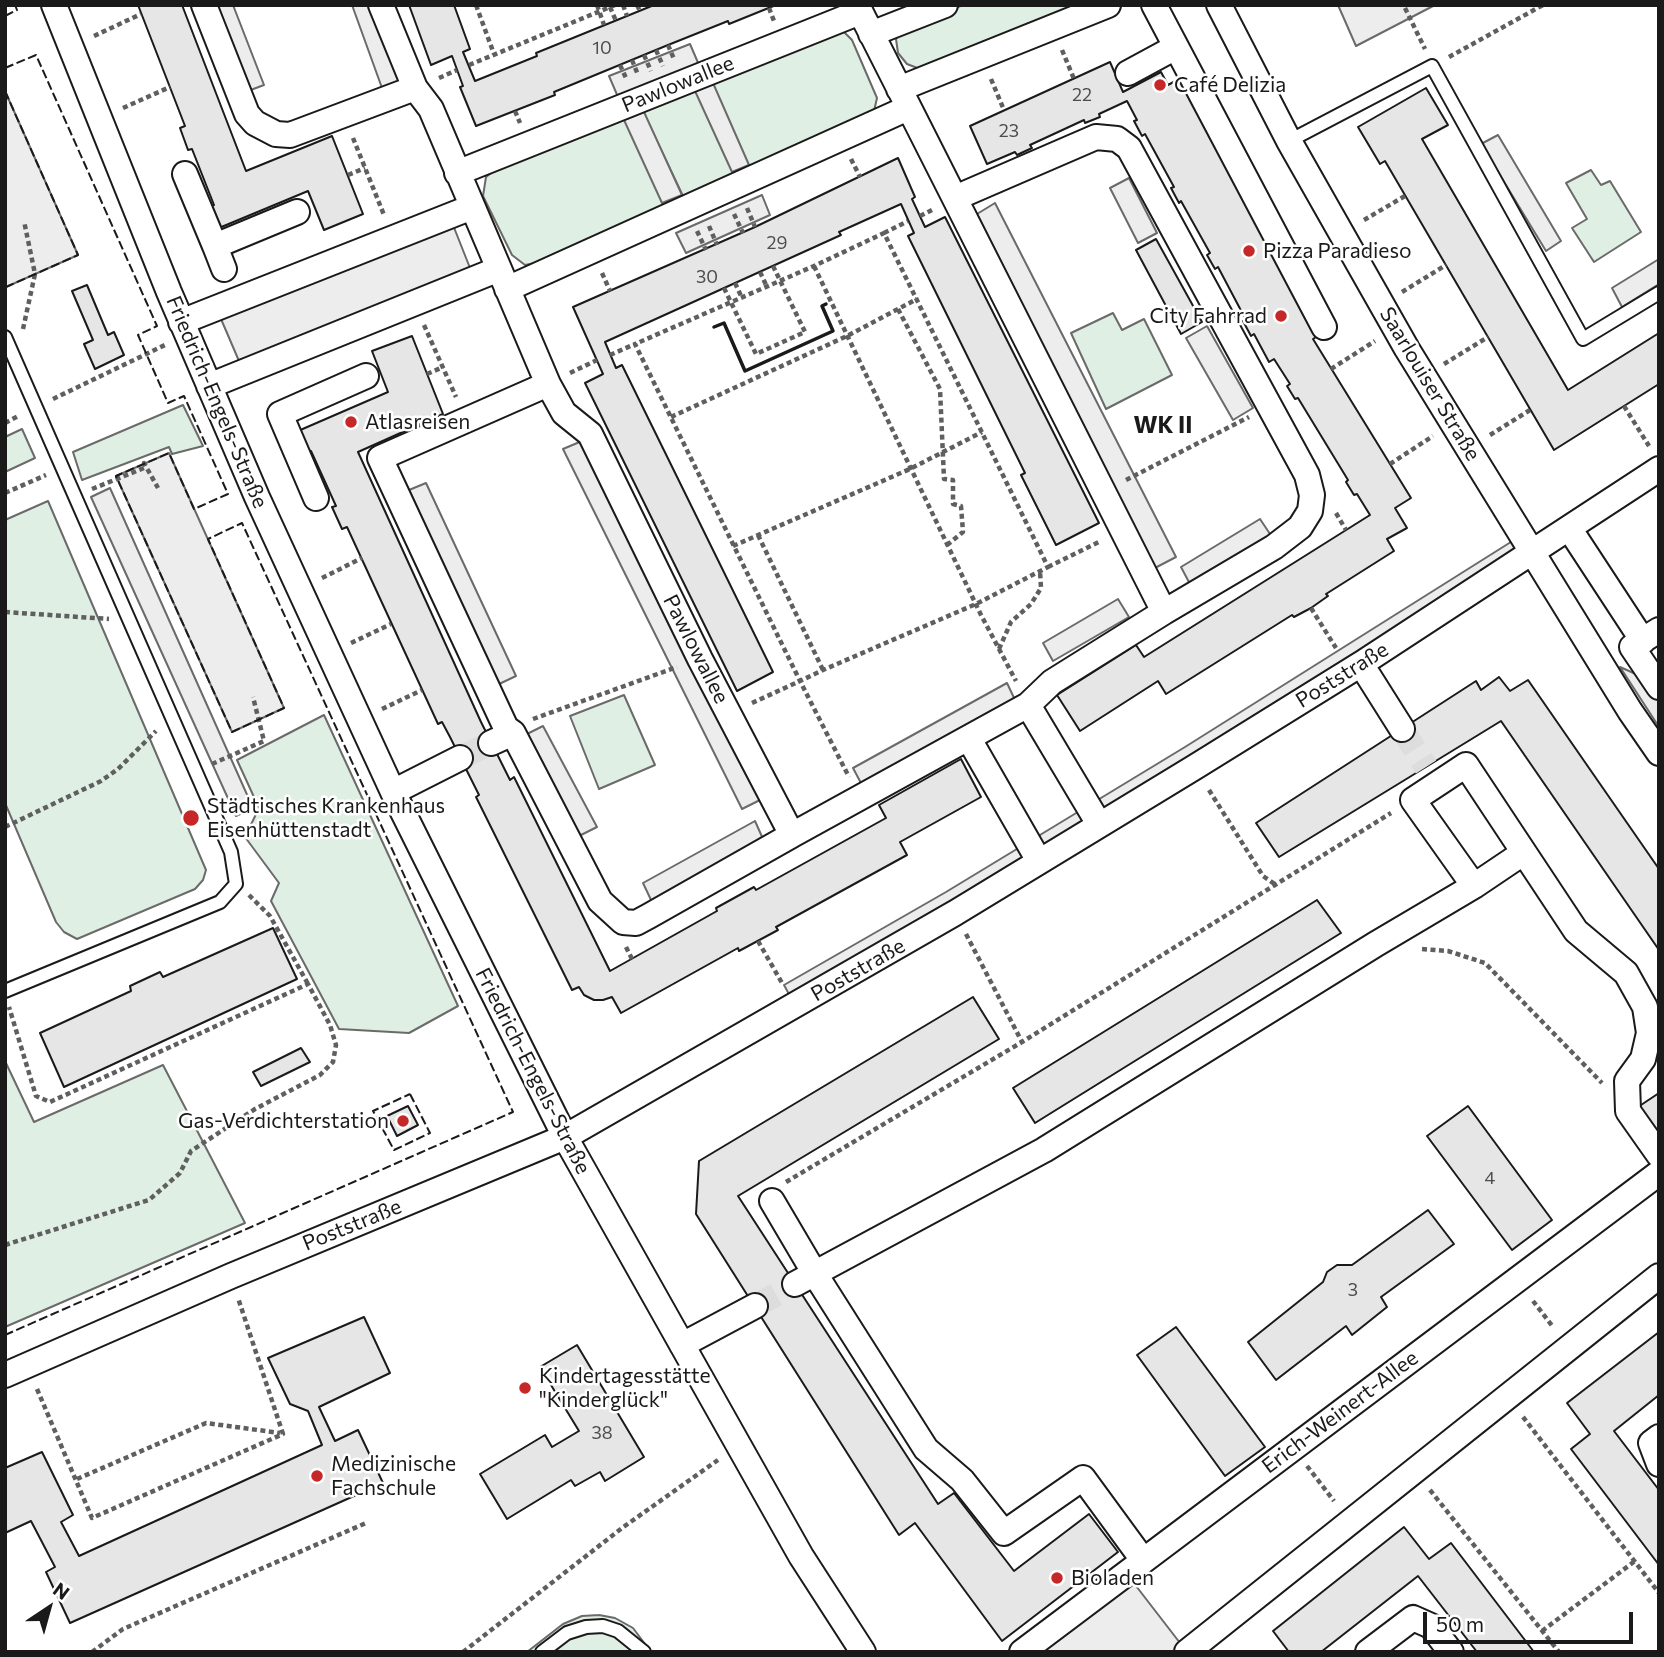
<!DOCTYPE html>
<meta charset="utf-8">
<style>
body{margin:0}
#map{position:relative;width:1664px;height:1657px;overflow:hidden;background:#fff;font-family:Commissioner,sans-serif}
canvas{display:block}
.frame{position:absolute;inset:0;border:7px solid #1a1a1a;pointer-events:none}
.north{position:absolute;left:14px;top:1573px;width:70px;height:70px;-webkit-text-stroke:5px #fff;paint-order:stroke;rotate:36deg;font-size:19px;font-weight:700;line-height:28px;text-align:center;color:#1a1a1a}
.north::after{content:'';display:block;margin:auto;width:24px;height:32px;background:#1a1a1a;clip-path:polygon(50% 0,100% 100%,50% 72%,0 100%)}
.scale{position:absolute;left:1423px;top:1612px;width:210px;height:32px;box-sizing:border-box;border:4px solid #1a1a1a;border-top:0;padding-left:9px;font-size:21px;line-height:24px;white-space:nowrap;color:#1a1a1a;-webkit-text-stroke:5px #fff;paint-order:stroke}
</style>
<div id="map">
<canvas width="1664" height="1657"></canvas>
<div class="frame"></div>
<div class="north">N</div>
<div class="scale">50 m</div>
</div>
<script>
const ctx = document.querySelector('canvas').getContext('2d');
ctx.lineJoin = 'round';
function fillPath(path, color) {
  ctx.fillStyle = color;
  ctx.fill(path, 'evenodd');
}
function poly(rows) {
  const path = new Path2D();
  for (const r of rows) {
    path.moveTo(r[0], r[1]);
    for (let i = 2; i < r.length; i += 2) path.lineTo(r[i], r[i + 1]);
  }
  return path;
}
function trace(path, color, width, dash) {
  ctx.strokeStyle = color;
  ctx.lineWidth = width;
  ctx.lineCap = dash ? 'butt' : 'round';
  ctx.setLineDash(dash || []);
  ctx.stroke(path);
}
function label(font, color, halo, rows, align = 'center') {
  ctx.font = font + ' Commissioner,sans-serif';
  ctx.lineWidth = 5;
  ctx.setLineDash([]);
  ctx.textBaseline = 'middle';
  ctx.strokeStyle = halo;
  ctx.fillStyle = color;
  for (const [text, x, y, turn = 0] of rows) {
    ctx.save();
    ctx.translate(x, y);
    ctx.rotate((+turn || 0) * Math.PI / 180);
    ctx.textAlign = isNaN(turn) ? turn : align;
    if (halo) ctx.strokeText(text, 0, 0);
    ctx.fillText(text, 0, 0);
    ctx.restore();
  }
}
const green = poly([
 [963,5,1085,5,920,69,907,64,898,53,896,39,903,29,963,5],
 [841,29,852,40,877,98,874,111,541,262,525,265,512,255,483,196,486,177,500,166,841,29],
 [643,112,682,194,663,203,643,112],
 [1591,170,1601,185,1610,181,1641,232,1594,262,1572,228,1587,219,1566,183,1591,170],
 [1113,313,1122,330,1144,319,1172,375,1106,409,1071,333,1113,313],
 [183,405,203,446,172,454,169,447,82,480,73,452,183,405],
 [22,429,35,458,5,472,5,437,22,429],
 [48,501,206,870,203,880,195,889,77,939,64,932,56,922,5,803,5,520,48,501],
 [624,695,655,765,599,789,570,716,624,695],
 [324,715,458,1006,409,1033,339,1029,271,901,279,883,245,837,259,808,237,760,324,715],
 [5,1061,34,1122,163,1065,245,1223,5,1327,5,1061],
 [599,1615,615,1618,633,1628,651,1652,527,1652,563,1624,582,1616,599,1615]
]);
fillPath(green, '#e0efe3');
trace(green, '#6a6a6a', 2);
const parking = poly([
 [215,5,233,5,264,85,248,91,215,5],
 [352,5,372,5,400,82,382,88,352,5],
 [1338,5,1435,5,1356,46,1338,5],
 [690,44,699,65,618,97,609,76,690,44],
 [713,83,749,165,732,172,695,91,713,83],
 [5,91,78,255,6,287,5,285,5,91],
 [644,112,682,195,662,203,624,120,644,112],
 [1498,135,1561,241,1546,251,1481,144,1498,135],
 [1129,178,1157,233,1138,243,1110,188,1129,178],
 [762,195,770,215,686,253,676,233,762,195],
 [995,203,1176,557,1153,569,977,214,995,203],
 [453,225,470,268,239,361,221,319,453,225],
 [1659,259,1659,284,1622,307,1612,288,1659,259],
 [1207,326,1253,408,1233,420,1186,338,1207,326],
 [582,441,760,800,742,809,563,449,582,441],
 [169,453,284,708,232,732,116,476,169,453],
 [426,483,516,676,497,685,409,490,426,483],
 [110,488,253,808,236,816,91,497,110,488],
 [1260,519,1272,537,1191,586,1181,567,1260,519],
 [1522,535,1533,552,796,1007,784,985,946,892,1185,747,1522,535],
 [1118,599,1129,617,1053,661,1043,643,1118,599],
 [1620,667,1647,679,1659,697,1659,727,1620,667],
 [1007,683,1015,700,862,785,853,768,1007,683],
 [543,726,597,827,577,837,523,736,543,726],
 [755,821,763,839,652,902,643,883,755,821],
 [1126,1573,1187,1652,1022,1652,1126,1573]
]);
fillPath(parking, '#ededed');
trace(parking, '#6a6a6a', 2);
const building = poly([
 [138,5,182,5,246,171,332,136,363,214,324,230,308,191,219,228,211,206,214,205,192,149,188,150,180,128,185,126,138,5],
 [409,5,454,5,470,49,463,52,475,81,537,56,536,53,654,5,776,5,729,24,728,21,668,45,554,92,555,95,476,126,460,87,463,86,452,56,431,65,409,5],
 [1110,62,1123,92,1161,72,1168,85,1179,79,1318,336,1313,339,1411,498,1395,508,1407,528,1387,539,1394,551,1326,594,1328,596,1311,608,1294,617,1292,615,1166,694,1158,681,1080,731,1057,695,1136,645,1144,657,1370,515,1357,494,1354,495,1346,482,1348,480,1298,398,1295,399,1287,386,1290,384,1274,359,1269,362,1254,334,1251,336,1243,321,1246,320,1218,267,1215,269,1207,255,1210,253,1181,201,1179,203,1171,188,1174,187,1145,134,1142,136,1134,121,1137,120,1127,101,1099,114,1100,117,1085,123,1084,120,1030,145,1032,148,1017,155,1015,152,987,164,970,126,1110,62],
 [1426,88,1448,125,1422,139,1568,390,1659,333,1659,384,1554,450,1385,161,1380,164,1358,127,1426,88],
 [898,158,915,197,912,199,925,227,945,217,1099,523,1056,545,1021,475,1025,473,908,236,914,233,901,204,839,232,841,235,605,342,616,368,622,365,773,672,737,691,585,383,603,374,573,307,755,227,898,158],
 [1156,239,1202,322,1181,334,1136,250,1156,239],
 [87,285,108,335,114,332,124,355,95,369,84,344,93,340,72,291,87,285],
 [412,336,443,414,358,452,481,722,510,780,514,777,610,971,717,911,716,908,754,887,756,890,886,818,879,805,961,759,981,797,900,842,907,855,776,927,778,930,739,951,738,948,621,1013,612,997,603,1000,594,1000,584,995,579,987,572,990,476,797,479,795,450,737,442,722,438,724,347,527,342,529,332,507,336,506,311,451,308,452,298,431,388,392,372,351,412,336],
 [1499,677,1510,691,1528,680,1659,869,1659,950,1501,721,1279,857,1256,823,1476,681,1481,690,1499,677],
 [1317,900,1341,933,1035,1123,1013,1088,1317,900],
 [273,928,297,979,64,1087,40,1033,131,991,130,986,160,972,163,977,273,928],
 [973,997,999,1039,738,1196,938,1504,954,1493,1014,1571,1089,1514,1118,1552,1002,1641,915,1523,899,1535,696,1214,699,1161,973,997],
 [301,1048,310,1062,261,1086,253,1072,301,1048],
 [1659,1093,1659,1135,1638,1107,1659,1093],
 [408,1106,418,1125,397,1136,387,1116,408,1106],
 [1468,1106,1552,1220,1512,1250,1427,1136,1468,1106],
 [1428,1210,1454,1244,1381,1297,1387,1307,1352,1335,1346,1326,1276,1380,1248,1342,1323,1282,1327,1272,1337,1265,1352,1265,1428,1210],
 [364,1317,390,1373,319,1407,335,1441,358,1430,383,1483,70,1623,46,1572,55,1567,31,1521,5,1533,5,1468,42,1452,73,1515,61,1522,79,1556,322,1445,308,1411,290,1404,268,1358,364,1317],
 [1176,1327,1265,1447,1225,1476,1137,1355,1176,1327],
 [1659,1332,1659,1395,1614,1431,1659,1490,1659,1565,1571,1449,1590,1434,1567,1403,1659,1332],
 [577,1345,644,1457,605,1481,600,1472,575,1486,571,1480,507,1519,480,1474,545,1435,552,1447,579,1431,540,1367,577,1345],
 [1404,1527,1429,1559,1451,1543,1534,1652,1477,1652,1418,1576,1321,1652,1289,1652,1273,1631,1404,1527]
]);
fillPath(building, '#e6e6e6');
trace(building, '#1a1a1a', 2);
trace(poly([
 [1402,729,1426,767],
 [460,758,491,743],
 [755,1306,795,1284]
]), '#ddd', 24, [24, 12]);
const lane = poly([
 [1289,141,1432,66,1583,339,1659,293],
 [5,337,231,852,236,884,220,902,5,991],
 [542,1652,567,1633,586,1627,603,1626,618,1631,644,1652]
]);
const street = poly([
 [54,5,169,292,257,497,393,792,565,1137,801,1556,863,1652],
 [204,5,247,114,255,123,276,134,290,135,415,88],
 [381,5,415,88,431,109,548,384,564,413,590,434,700,659,792,835,1028,705,1052,682,1164,612,857,5],
 [1154,5,1324,327],
 [1219,5,1289,141,1407,349,1630,711,1659,753],
 [871,34,945,5],
 [1128,73,1176,47],
 [899,89,1108,5],
 [457,173,860,12],
 [185,174,215,246],
 [955,198,1096,137,1117,139,1129,148,1307,475,1312,495,1310,511,1300,527,1274,547,1164,612],
 [224,269,215,246,297,212],
 [507,289,908,108],
 [181,322,472,207],
 [209,386,499,269],
 [316,498,280,414,366,376],
 [1569,528,1643,641],
 [1659,630,1632,647,1659,687],
 [1361,664,1402,729],
 [1028,705,1099,824],
 [513,733,600,901,623,922,636,923,649,916,792,835],
 [969,739,1039,861],
 [491,743,513,733,506,728,380,458,548,384],
 [393,792,460,758],
 [1474,886,1413,800,1466,765,1576,931,1626,973,1645,1007,1649,1033,1643,1059,1627,1081,1628,1111,1659,1155],
 [772,1201,815,1274,926,1449,962,1480,1004,1533,1083,1478,1143,1560],
 [795,1284,1044,1150,1376,944,1474,886,1523,853],
 [682,1345,755,1306],
 [5,1375,231,1276,565,1137,955,913,1195,767,1361,664,1659,469],
 [1659,1437,1651,1443,1659,1464],
 [1022,1652,1659,1173],
 [1187,1652,1659,1276],
 [1368,1652,1413,1618,1431,1626,1451,1652]
]);
trace(lane, '#1a1a1a', 16);
trace(street, '#1a1a1a', 28);
trace(poly([
 [476,5,494,54],
 [597,5,604,25],
 [623,5,627,16],
 [637,5,640,11],
 [651,5,652,6],
 [610,7,616,21],
 [769,8,774,21],
 [1405,8,1425,49],
 [94,36,141,14],
 [668,45,674,59],
 [656,50,663,66],
 [1062,50,1074,79],
 [644,55,651,71],
 [1449,57,1543,5],
 [632,60,638,75],
 [469,65,615,5],
 [620,65,626,78],
 [439,78,457,70],
 [991,79,1004,110],
 [123,108,170,87],
 [515,111,520,123],
 [353,138,384,215],
 [851,159,860,177],
 [348,175,365,168],
 [747,208,755,227],
 [734,214,743,233],
 [920,216,932,210],
 [1364,220,1405,196],
 [709,226,717,245],
 [697,231,706,250],
 [884,233,908,221],
 [814,266,981,615,1016,681],
 [760,272,767,287],
 [602,273,610,291],
 [735,283,742,298],
 [724,288,756,354,805,332,773,266],
 [1402,292,1446,265],
 [898,309,940,389,944,479,953,480,953,504,961,506,963,532,947,545],
 [424,325,456,397],
 [23,329,35,274,24,221],
 [610,355,635,344],
 [1444,364,1488,337],
 [1331,369,1375,341],
 [570,373,597,360],
 [427,374,443,367],
 [53,399,165,345],
 [1624,406,1649,446],
 [671,417,847,336,917,299],
 [5,423,20,415],
 [1490,435,1530,410],
 [1390,464,1433,436],
 [1126,480,1249,417],
 [92,489,144,468,144,463,158,488],
 [5,493,46,475],
 [1336,513,1346,530],
 [758,535,823,670],
 [733,546,910,469,982,432],
 [1048,567,1101,541],
 [322,578,362,558],
 [1311,608,1336,648],
 [5,612,109,619],
 [351,643,391,624],
 [999,649,1011,622,1031,604,1041,588,1040,571],
 [752,703,800,681,823,670,976,604,1048,567,884,233,814,266,635,344,800,681,849,777],
 [382,709,422,690],
 [533,719,677,667],
 [212,764,264,741,253,697],
 [1209,790,1263,876,1276,885],
 [5,827,101,781,118,769,156,731],
 [249,895,270,916,308,984],
 [966,934,1022,1042],
 [758,941,782,983],
 [626,947,632,959],
 [1422,949,1448,951,1485,963,1602,1083],
 [786,1182,1022,1042,1391,813],
 [5,1245,149,1200,180,1173,191,1151,255,1109,320,1075,333,1062,336,1045,330,1025,308,984,50,1102,36,1096,9,1007],
 [1533,1301,1553,1327],
 [37,1389,92,1518,283,1434,238,1298],
 [1523,1417,1659,1593],
 [1307,1466,1334,1501],
 [77,1479,206,1423,280,1433],
 [1430,1490,1559,1652],
 [1542,1631,1635,1561],
 [92,1652,123,1629,366,1523],
 [463,1652,622,1528,718,1460]
]), '#5f5f5f', 4.5, [5, 3.5]);
trace(lane, '#fff', 12);
trace(street, '#fff', 24);
trace(poly([
 [5,16,17,10,15,5],
 [5,68,36,55,157,326,138,335,168,403,184,396,228,494,194,509,169,453,116,476,232,732,284,708,208,539,242,523,513,1112,5,1335],
 [5,91,78,255,6,287,5,285],
 [410,1094,430,1133,394,1150,373,1111,410,1094]
]), '#1a1a1a', 2, [9, 3.5]);
trace(poly([
 [714,327,724,323,745,371,833,331,822,306,826,304]
]), '#1a1a1a', 3.5);
for (const [x, y, r, color] of [
 [1160,85,7,"#c62828"],
 [1249,251,7,"#c62828"],
 [1281,316,7,"#c62828"],
 [351,422,7,"#c62828"],
 [191,818,9,"#c62828"],
 [403,1121,7,"#c62828"],
 [525,1388,7,"#c62828"],
 [317,1476,7,"#c62828"],
 [1057,1578,7,"#c62828"]
]) {
  const dot = new Path2D();
  dot.arc(x, y, r, 0, 2 * Math.PI);
  ctx.fillStyle = color;
  ctx.fill(dot);
  trace(dot, '#fff', 2.5);
}
label('18px', '#4d4d4d', null, [
 ["10",602,48],
 ["22",1082,95],
 ["23",1009,131],
 ["29",777,243],
 ["30",707,277],
 ["4",1490,1178],
 ["3",1353,1290],
 ["38",602,1433]
]);
label('21px', '#1a1a1a', '#fff', [
 ["Pawlowallee",678,84,-22],
 ["Saarlouiser Straße",1430,384,59],
 ["Friedrich-Engels-Straße",217,402,67],
 ["Pawlowallee",696,649,63],
 ["Poststraße",1342,675,-32],
 ["Poststraße",858,970,-30],
 ["Friedrich-Engels-Straße",533,1071,63],
 ["Poststraße",352,1225,-22],
 ["Erich-Weinert-Allee",1340,1412,-37]
]);
label('21px', '#1a1a1a', '#fff', [
 ["Café Delizia",1174,85],
 ["Pizza Paradieso",1263,251],
 ["City Fahrrad",1267,316,"right"],
 ["Atlasreisen",365,422],
 ["Städtisches Krankenhaus",207,806],
 ["Eisenhüttenstadt",207,830],
 ["Gas-Verdichterstation",389,1121,"right"],
 ["Kindertagesstätte",539,1376],
 ["\"Kinderglück\"",539,1400],
 ["Medizinische",331,1464],
 ["Fachschule",331,1488],
 ["Bioladen",1071,1578]
], 'left');
label('bold 23px', '#1a1a1a', '#fff', [
 ["WK II",1163,425]
]);
</script>
